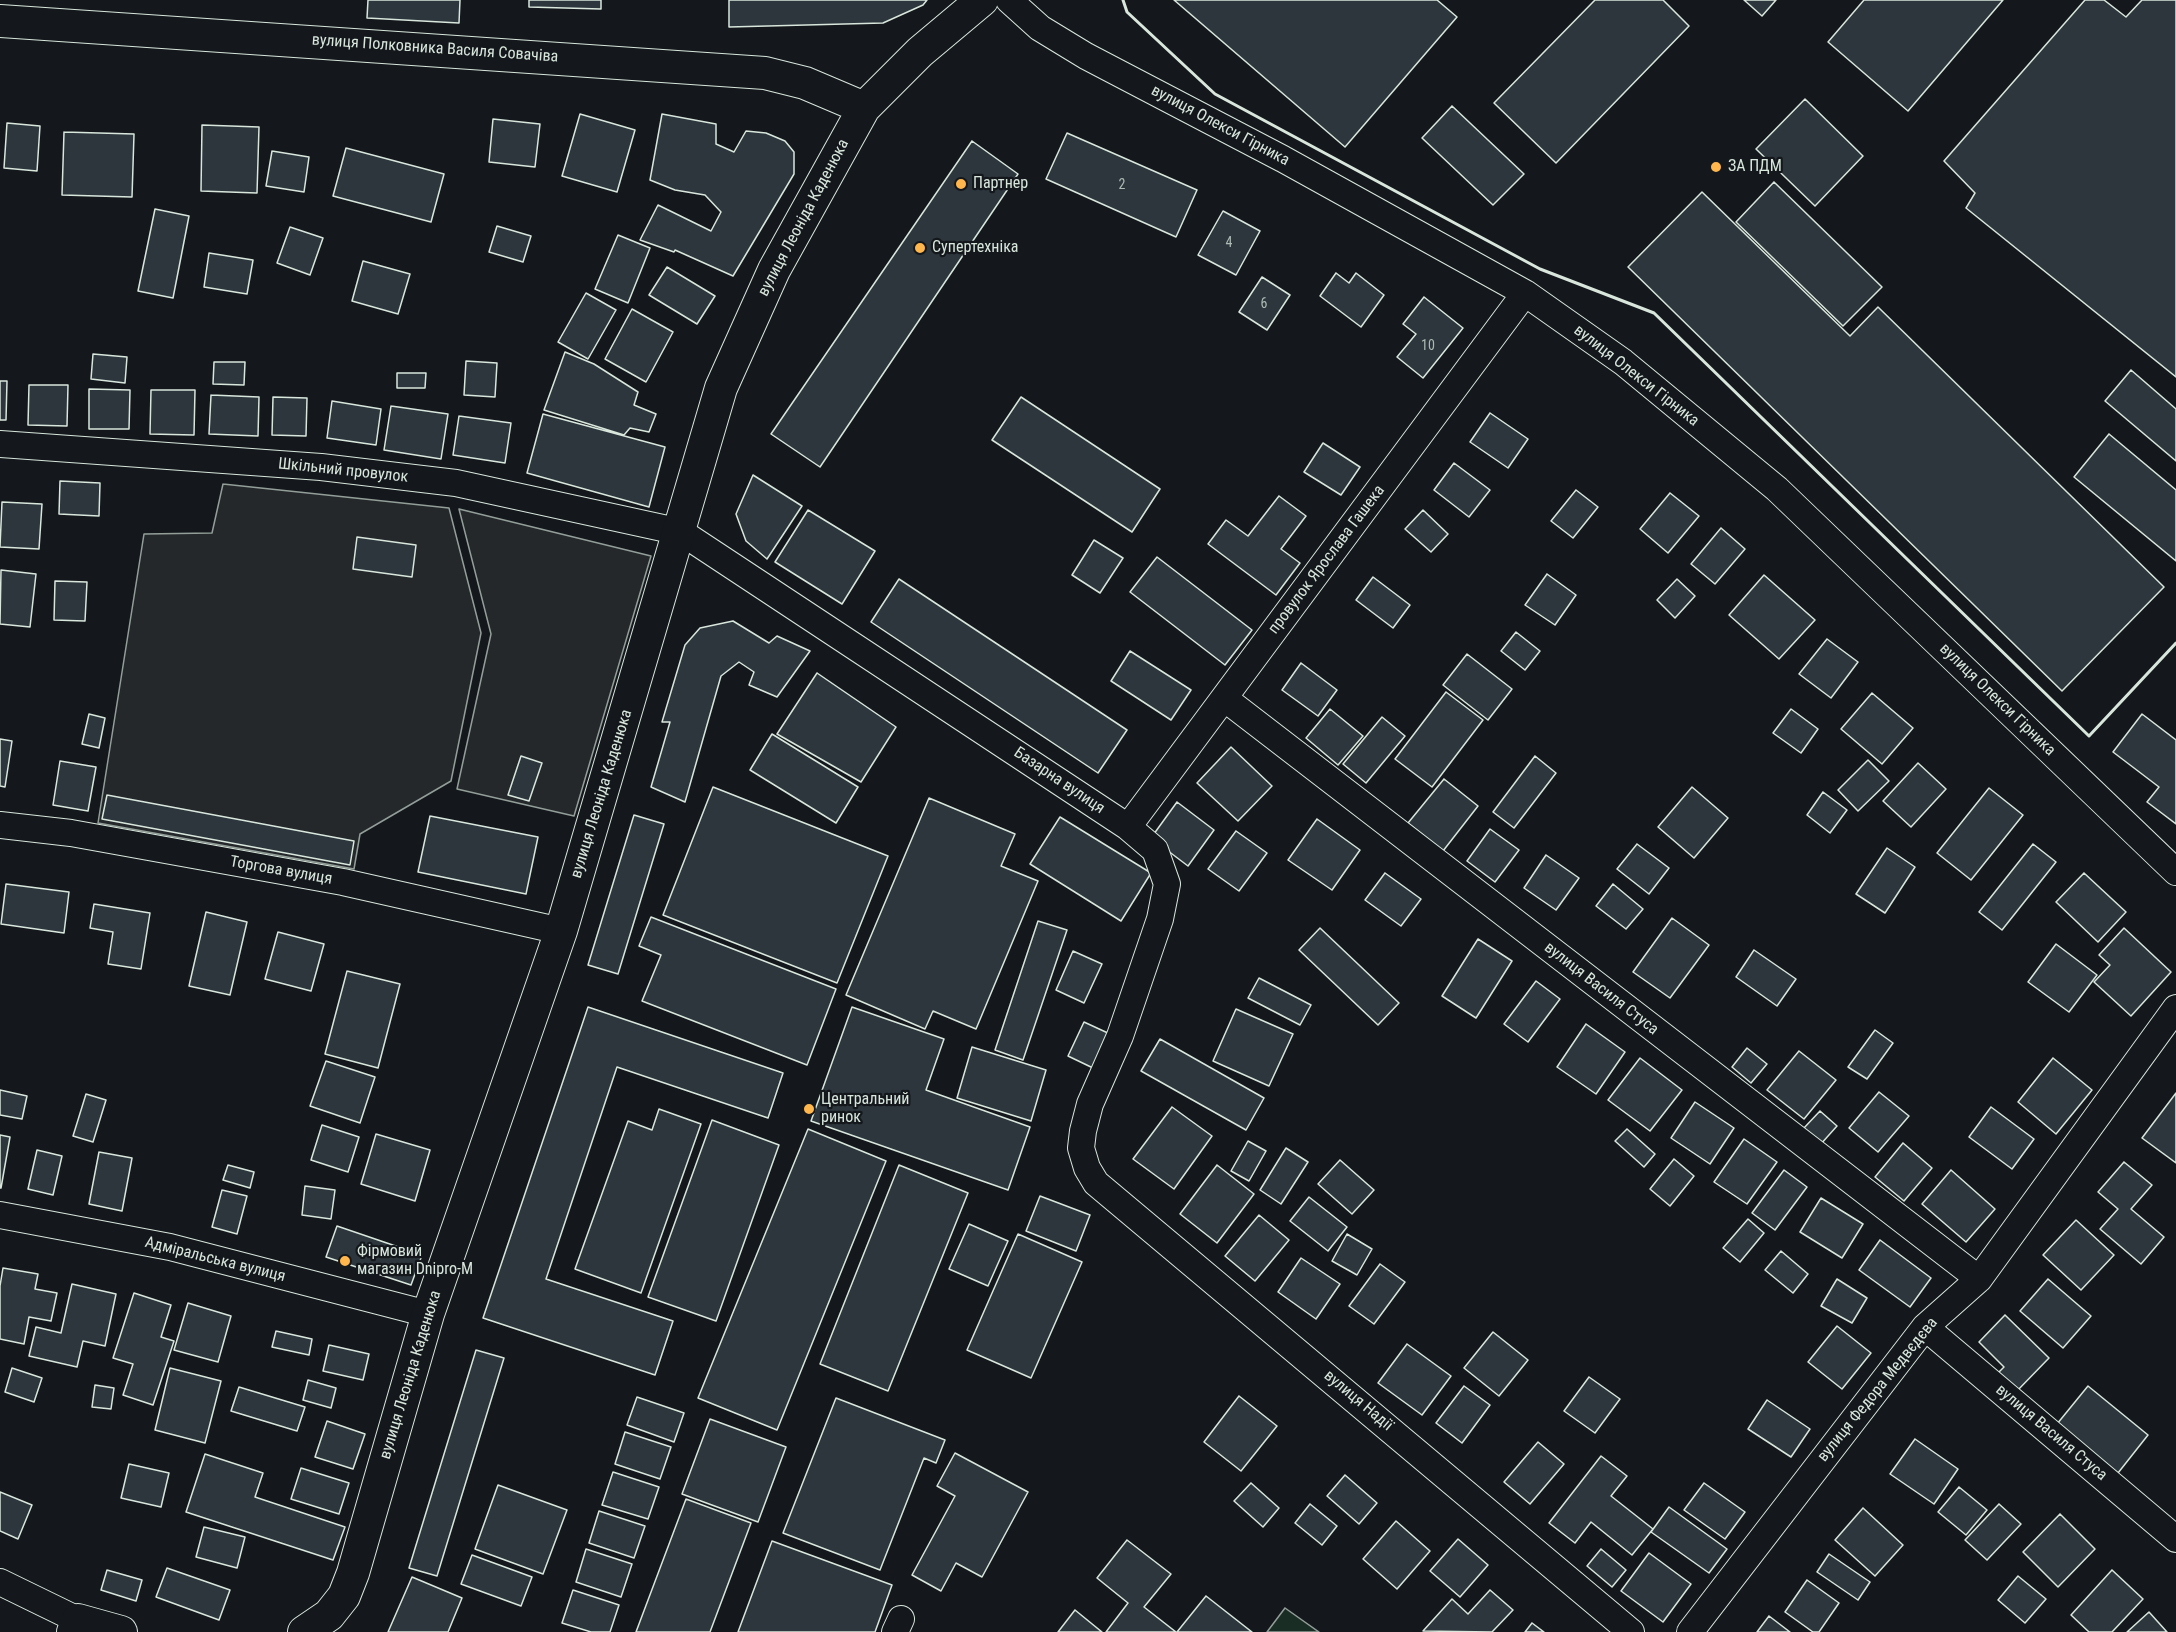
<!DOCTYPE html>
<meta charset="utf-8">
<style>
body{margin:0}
canvas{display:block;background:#14181c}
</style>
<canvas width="2176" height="1632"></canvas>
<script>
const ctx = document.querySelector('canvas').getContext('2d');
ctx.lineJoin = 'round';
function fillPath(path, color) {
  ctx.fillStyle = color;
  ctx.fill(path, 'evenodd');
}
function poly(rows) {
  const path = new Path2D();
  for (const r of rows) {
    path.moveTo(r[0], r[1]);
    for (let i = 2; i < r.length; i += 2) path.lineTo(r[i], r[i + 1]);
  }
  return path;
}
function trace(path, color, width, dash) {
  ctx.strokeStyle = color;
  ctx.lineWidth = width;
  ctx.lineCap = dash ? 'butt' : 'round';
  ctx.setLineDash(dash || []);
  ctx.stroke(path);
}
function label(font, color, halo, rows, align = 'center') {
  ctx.font = font + ' "Roboto Condensed",sans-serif';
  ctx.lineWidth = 4.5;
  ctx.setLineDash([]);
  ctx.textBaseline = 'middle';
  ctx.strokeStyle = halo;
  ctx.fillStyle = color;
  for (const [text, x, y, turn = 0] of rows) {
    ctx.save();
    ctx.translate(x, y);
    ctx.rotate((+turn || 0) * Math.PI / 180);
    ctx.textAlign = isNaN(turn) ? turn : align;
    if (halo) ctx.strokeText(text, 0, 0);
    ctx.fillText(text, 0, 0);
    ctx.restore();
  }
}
const green = poly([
 [1285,1608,1319,1632,1267,1632,1285,1608]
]);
fillPath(green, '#1a2d24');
trace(green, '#939e99', 1.5);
const parking = poly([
 [223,484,449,508,481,633,451,781,360,834,354,869,98,823,144,534,212,533,223,484],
 [459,509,651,556,574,816,457,789,491,634,459,509]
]);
fillPath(parking, '#24282b');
trace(parking, '#939e99', 1.5);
const building = poly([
 [368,0,460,0,459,23,367,18,368,0],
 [529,0,601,0,601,9,529,7,529,0],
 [729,0,927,0,923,5,883,23,729,27,729,0],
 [1174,0,1437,0,1457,17,1345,147,1174,0],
 [1595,0,1663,0,1689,26,1556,163,1494,103,1595,0],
 [1744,0,1776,0,1762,16,1744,0],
 [1864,0,2003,0,1908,111,1828,42,1864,0],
 [2085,0,2104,0,2126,17,2142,0,2176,0,2176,377,1966,208,1975,193,1944,161,2085,0],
 [1805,99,1863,156,1815,206,1756,149,1805,99],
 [1452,106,1524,174,1493,205,1422,138,1452,106],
 [580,114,635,130,617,192,562,176,580,114],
 [662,114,716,124,716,144,734,152,746,131,766,133,785,141,794,152,794,174,733,276,675,250,674,252,640,240,658,205,711,231,721,212,705,195,675,190,650,180,662,114],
 [493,119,540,124,535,167,489,162,493,119],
 [7,123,40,126,37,171,4,168,7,123],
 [202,125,259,127,257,193,201,191,202,125],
 [64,132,134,134,132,197,62,195,64,132],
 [1067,133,1197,190,1176,237,1046,179,1067,133],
 [972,141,1018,174,820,467,771,434,972,141],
 [346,148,444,174,431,222,333,196,346,148],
 [272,151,309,157,304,192,266,186,272,151],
 [1774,182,1882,287,1843,326,1736,222,1774,182],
 [1702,192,1850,336,1878,307,2164,587,2062,691,1628,267,1702,192],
 [155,209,189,216,173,298,138,291,155,209],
 [1223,211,1260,231,1236,275,1198,255,1223,211],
 [497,226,531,236,523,262,489,252,497,226],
 [290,227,323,238,310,275,277,263,290,227],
 [618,235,650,248,628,303,595,289,618,235],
 [209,253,253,260,247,294,204,287,209,253],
 [363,261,410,274,398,314,352,301,363,261],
 [667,267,715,296,697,324,649,295,667,267],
 [1336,273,1349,283,1356,273,1384,295,1361,327,1320,296,1336,273],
 [1262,277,1290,295,1267,330,1239,312,1262,277],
 [586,293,616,310,588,359,558,342,586,293],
 [1424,297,1463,328,1423,378,1397,357,1416,334,1403,324,1424,297],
 [632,309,673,332,646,382,605,359,632,309],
 [565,352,594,364,638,392,634,405,656,414,649,432,630,428,624,435,544,410,565,352],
 [93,354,127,357,125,383,91,379,93,354],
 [466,361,497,363,495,397,464,395,466,361],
 [214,362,245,362,244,385,213,384,214,362],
 [2131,370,2176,409,2176,461,2105,401,2131,370],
 [397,373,426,373,425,388,397,388,397,373],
 [0,381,7,381,6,420,0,420,0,381],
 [29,385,68,385,67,426,28,425,29,385],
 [89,389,130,390,129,429,89,429,89,389],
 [151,390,195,390,194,435,150,434,151,390],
 [211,395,259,397,258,436,209,434,211,395],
 [273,397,307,398,306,436,272,435,273,397],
 [1021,397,1160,489,1132,532,992,440,1021,397],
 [332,401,381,409,376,445,327,438,332,401],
 [391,406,448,414,441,459,384,450,391,406],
 [1490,413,1528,439,1508,468,1470,442,1490,413],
 [543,414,665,447,649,507,527,473,543,414],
 [459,416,511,423,505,463,453,455,459,416],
 [2109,434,2176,490,2176,561,2074,477,2109,434],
 [1323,443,1360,467,1341,495,1304,472,1323,443],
 [1454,463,1490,490,1469,517,1434,490,1454,463],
 [753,475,802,506,767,559,746,541,736,514,753,475],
 [60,481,100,483,99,516,59,514,60,481],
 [1576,490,1598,507,1573,538,1551,521,1576,490],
 [1670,493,1699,516,1668,553,1640,529,1670,493],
 [1279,496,1306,516,1281,549,1300,563,1276,595,1208,544,1226,520,1248,536,1279,496],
 [2,502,42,504,39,549,0,547,2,502],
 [808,510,875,551,842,604,775,562,808,510],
 [1423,510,1448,534,1431,552,1405,529,1423,510],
 [1721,528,1745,549,1715,584,1691,564,1721,528],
 [357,537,416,545,412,577,353,569,357,537],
 [1094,540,1123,558,1100,593,1072,575,1094,540],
 [1157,557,1252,630,1225,665,1130,592,1157,557],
 [1,570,36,574,30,627,0,624,1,570],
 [1547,574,1576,595,1555,625,1525,605,1547,574],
 [1764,575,1815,620,1779,659,1729,615,1764,575],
 [1373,577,1410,605,1393,628,1356,600,1373,577],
 [899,579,1127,730,1098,773,871,622,899,579],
 [1677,579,1695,596,1675,618,1657,600,1677,579],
 [55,581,87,582,85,621,54,620,55,581],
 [733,621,769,643,777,636,810,651,777,697,749,685,754,672,739,662,721,676,685,802,651,787,670,722,662,722,685,645,700,628,733,621],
 [1516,632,1540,651,1525,670,1501,651,1516,632],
 [1827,639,1858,662,1831,698,1799,674,1827,639],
 [1130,651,1191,690,1171,720,1111,681,1130,651],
 [1467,654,1512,689,1488,720,1443,685,1467,654],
 [1301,663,1337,690,1318,716,1282,690,1301,663],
 [817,673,896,727,861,782,777,734,817,673],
 [1446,692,1483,720,1432,787,1395,759,1446,692],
 [1872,693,1913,728,1882,764,1841,729,1872,693],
 [1330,709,1363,736,1338,765,1306,738,1330,709],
 [1791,709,1818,729,1801,753,1773,733,1791,709],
 [89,714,105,718,99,748,82,744,89,714],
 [2142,714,2176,740,2176,824,2147,802,2159,787,2113,752,2142,714],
 [1382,717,1405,736,1366,783,1343,764,1382,717],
 [772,734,858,787,836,823,750,770,772,734],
 [0,739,12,741,5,787,0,786,0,739],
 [1231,747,1272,786,1238,821,1197,783,1231,747],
 [521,756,542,763,529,801,508,795,521,756],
 [1535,756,1556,773,1514,828,1493,812,1535,756],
 [1868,760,1889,781,1858,811,1838,790,1868,760],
 [60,761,96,767,88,811,53,805,60,761],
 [1918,763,1946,789,1911,827,1883,801,1918,763],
 [1444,779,1478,806,1443,851,1408,823,1444,779],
 [713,787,888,856,837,983,663,915,713,787],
 [1692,787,1728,818,1694,858,1658,827,1692,787],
 [1989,788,2023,815,1971,880,1937,853,1989,788],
 [1823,792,1847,810,1830,833,1807,815,1823,792],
 [107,795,354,841,350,865,102,819,107,795],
 [929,798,1015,834,1001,866,1038,881,976,1029,933,1011,925,1029,846,995,929,798],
 [1177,802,1214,830,1188,866,1151,838,1177,802],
 [634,815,664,824,618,974,588,965,634,815],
 [430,816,538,837,526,894,418,872,430,816],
 [1060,817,1151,873,1121,921,1030,864,1060,817],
 [1317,819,1360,850,1332,890,1288,860,1317,819],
 [1490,829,1519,850,1495,882,1467,861,1490,829],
 [1236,831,1267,853,1239,891,1208,869,1236,831],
 [1637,844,1669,868,1649,894,1617,869,1637,844],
 [2033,844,2056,862,2002,930,1979,912,2033,844],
 [1887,848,1915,867,1885,913,1856,894,1887,848],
 [1546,855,1579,878,1556,910,1524,888,1546,855],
 [1385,873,1421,899,1401,926,1365,900,1385,873],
 [2084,873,2126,912,2098,942,2056,902,2084,873],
 [6,884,69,892,64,933,1,924,6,884],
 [1613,884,1643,909,1626,929,1596,906,1613,884],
 [94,904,150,913,141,969,108,964,113,932,90,928,94,904],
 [206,912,247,922,230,995,189,986,206,912],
 [651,917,836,989,807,1065,642,1001,661,955,639,946,651,917],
 [1672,918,1709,945,1670,998,1633,972,1672,918],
 [1038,921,1067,930,1023,1060,995,1050,1038,921],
 [1320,928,1399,1003,1378,1025,1299,950,1320,928],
 [2124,928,2171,972,2131,1016,2094,982,2110,965,2099,955,2124,928],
 [278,932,324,944,311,991,265,979,278,932],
 [1478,939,1512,961,1476,1018,1442,996,1478,939],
 [2056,944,2097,975,2069,1012,2028,982,2056,944],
 [1754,950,1796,979,1777,1006,1736,977,1754,950],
 [1073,951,1102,964,1084,1003,1056,990,1073,951],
 [347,971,400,984,378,1068,325,1054,347,971],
 [1259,978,1311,1005,1300,1025,1248,998,1259,978],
 [1536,981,1560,999,1528,1042,1504,1024,1536,981],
 [588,1007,783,1073,768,1118,617,1067,546,1279,673,1321,655,1375,483,1318,588,1007],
 [852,1007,944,1039,926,1090,1030,1127,1008,1190,811,1121,852,1007],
 [1236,1009,1293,1034,1269,1086,1213,1061,1236,1009],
 [1084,1022,1110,1034,1093,1068,1068,1056,1084,1022],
 [1586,1024,1625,1052,1596,1094,1557,1067,1586,1024],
 [1875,1030,1893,1043,1867,1079,1848,1067,1875,1030],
 [1160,1039,1264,1098,1246,1130,1141,1071,1160,1039],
 [972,1047,1046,1070,1031,1121,957,1098,972,1047],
 [1747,1048,1767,1064,1751,1083,1732,1067,1747,1048],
 [1799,1051,1836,1080,1804,1119,1767,1090,1799,1051],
 [1640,1058,1682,1090,1650,1131,1608,1100,1640,1058],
 [2053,1058,2092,1090,2056,1134,2018,1102,2053,1058],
 [326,1061,375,1077,360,1123,310,1106,326,1061],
 [0,1090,27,1096,22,1119,0,1115,0,1090],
 [1879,1092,1909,1116,1878,1152,1849,1128,1879,1092],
 [2176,1093,2176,1163,2142,1138,2176,1093],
 [86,1094,106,1100,93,1142,73,1136,86,1094],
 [1695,1102,1734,1128,1710,1164,1671,1138,1695,1102],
 [1172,1107,1212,1136,1174,1189,1133,1159,1172,1107],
 [1991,1107,2034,1139,2012,1169,1969,1137,1991,1107],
 [659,1109,701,1124,641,1293,575,1269,628,1121,652,1130,659,1109],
 [1820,1111,1837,1126,1820,1145,1803,1129,1820,1111],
 [712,1120,779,1145,716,1321,648,1297,712,1120],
 [322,1125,359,1137,348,1172,311,1160,322,1125],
 [808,1129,886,1161,777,1430,698,1398,808,1129],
 [1627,1129,1655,1154,1644,1167,1615,1141,1627,1129],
 [376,1134,430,1150,415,1201,361,1184,376,1134],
 [0,1135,10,1137,1,1188,0,1188,0,1135],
 [1744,1139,1777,1162,1747,1204,1714,1182,1744,1139],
 [1248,1141,1266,1151,1249,1181,1231,1171,1248,1141],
 [1903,1143,1932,1168,1904,1201,1875,1177,1903,1143],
 [1286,1148,1308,1162,1281,1204,1260,1190,1286,1148],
 [37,1150,62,1156,53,1195,28,1189,37,1150],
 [99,1152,132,1158,122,1211,89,1204,99,1152],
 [1674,1159,1694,1176,1670,1206,1650,1189,1674,1159],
 [1340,1160,1374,1190,1352,1214,1318,1184,1340,1160],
 [2124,1162,2152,1185,2131,1209,2164,1237,2141,1264,2100,1229,2118,1209,2098,1192,2124,1162],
 [228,1165,254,1172,250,1188,223,1180,228,1165],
 [899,1165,968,1193,888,1391,820,1364,899,1165],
 [1217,1165,1254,1194,1217,1243,1180,1214,1217,1165],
 [1784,1170,1807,1187,1775,1230,1752,1213,1784,1170],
 [1951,1170,1995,1209,1966,1242,1922,1204,1951,1170],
 [305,1186,335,1190,331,1219,302,1215,305,1186],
 [222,1190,247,1196,237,1234,212,1227,222,1190],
 [1040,1196,1090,1215,1076,1251,1026,1231,1040,1196],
 [1309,1197,1347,1227,1328,1251,1290,1221,1309,1197],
 [1821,1198,1863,1224,1842,1258,1800,1232,1821,1198],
 [1259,1215,1289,1240,1255,1281,1225,1256,1259,1215],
 [1748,1219,1764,1233,1740,1262,1723,1248,1748,1219],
 [2076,1220,2114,1255,2081,1290,2043,1255,2076,1220],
 [969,1224,1008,1241,988,1286,949,1269,969,1224],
 [337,1226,422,1255,411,1285,326,1257,337,1226],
 [1018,1234,1082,1262,1031,1378,967,1350,1018,1234],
 [1347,1234,1372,1249,1357,1275,1332,1261,1347,1234],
 [1880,1240,1931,1278,1910,1307,1859,1270,1880,1240],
 [1781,1251,1808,1274,1793,1293,1765,1270,1781,1251],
 [1301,1258,1340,1284,1316,1319,1278,1292,1301,1258],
 [1380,1264,1405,1282,1374,1324,1349,1306,1380,1264],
 [3,1268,38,1274,35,1289,57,1293,51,1321,29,1317,24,1344,0,1339,0,1286,3,1268],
 [1837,1279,1867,1298,1852,1323,1821,1306,1837,1279],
 [2048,1279,2091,1316,2063,1348,2020,1311,2048,1279],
 [72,1284,116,1294,105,1346,83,1341,77,1367,29,1356,36,1327,61,1333,72,1284],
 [134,1293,171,1305,161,1337,174,1341,153,1405,123,1395,133,1364,113,1358,134,1293],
 [188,1303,231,1316,218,1362,174,1350,188,1303],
 [2005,1315,2049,1358,2015,1393,1996,1375,2004,1367,1979,1342,2005,1315],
 [1837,1326,1871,1353,1842,1389,1808,1362,1837,1326],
 [276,1331,312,1339,309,1355,272,1347,276,1331],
 [1493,1332,1528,1360,1499,1396,1464,1368,1493,1332],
 [1407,1344,1451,1376,1422,1415,1378,1383,1407,1344],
 [329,1345,369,1354,363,1380,323,1371,329,1345],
 [476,1350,504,1358,437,1576,409,1568,476,1350],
 [12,1368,42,1378,34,1402,5,1392,12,1368],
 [170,1368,221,1381,205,1443,155,1430,170,1368],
 [1589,1377,1620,1399,1595,1433,1564,1411,1589,1377],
 [308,1380,336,1388,331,1408,303,1400,308,1380],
 [95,1385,114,1388,111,1409,92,1407,95,1385],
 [1464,1386,1490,1405,1462,1443,1436,1423,1464,1386],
 [2088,1386,2148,1435,2118,1473,2057,1424,2088,1386],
 [239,1387,305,1407,297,1431,231,1411,239,1387],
 [1239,1396,1277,1426,1241,1471,1204,1442,1239,1396],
 [637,1397,684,1413,674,1442,627,1425,637,1397],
 [836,1398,945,1440,936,1463,924,1458,880,1570,783,1533,836,1398],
 [1767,1400,1810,1429,1791,1457,1748,1429,1767,1400],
 [710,1419,786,1447,758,1522,682,1494,710,1419],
 [327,1421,365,1434,353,1469,315,1457,327,1421],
 [625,1432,671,1447,660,1479,615,1464,625,1432],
 [1915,1439,1958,1469,1934,1504,1890,1474,1915,1439],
 [1538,1442,1564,1464,1530,1504,1504,1482,1538,1442],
 [955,1453,1028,1492,982,1577,956,1563,941,1591,912,1575,955,1496,937,1486,955,1453],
 [205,1454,263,1473,255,1497,345,1527,333,1560,186,1512,205,1454],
 [1601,1456,1627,1476,1611,1496,1653,1529,1632,1555,1591,1522,1575,1543,1549,1523,1601,1456],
 [129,1464,169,1473,161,1507,121,1498,129,1464],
 [301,1468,349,1483,339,1514,291,1499,301,1468],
 [613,1472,659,1487,648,1519,602,1505,613,1472],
 [1345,1475,1377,1503,1359,1524,1327,1496,1345,1475],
 [1251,1483,1279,1508,1263,1527,1234,1501,1251,1483],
 [1704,1483,1745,1512,1725,1539,1684,1510,1704,1483],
 [498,1485,567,1510,543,1574,475,1549,498,1485],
 [1959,1487,1987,1510,1966,1535,1938,1512,1959,1487],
 [0,1492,32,1505,18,1539,0,1531,0,1492],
 [686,1499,751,1523,710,1632,636,1632,686,1499],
 [1310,1504,1337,1526,1322,1545,1295,1523,1310,1504],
 [1999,1504,2021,1524,1987,1560,1965,1540,1999,1504],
 [1669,1507,1727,1549,1709,1573,1651,1532,1669,1507],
 [1863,1508,1903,1545,1875,1576,1835,1540,1863,1508],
 [599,1511,645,1526,634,1558,589,1543,599,1511],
 [2060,1514,2095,1549,2058,1587,2023,1552,2060,1514],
 [1396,1521,1430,1551,1397,1589,1363,1559,1396,1521],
 [204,1527,245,1537,237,1568,196,1557,204,1527],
 [1458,1539,1488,1565,1460,1597,1430,1571,1458,1539],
 [1127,1540,1171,1574,1144,1607,1176,1632,1106,1632,1128,1603,1097,1578,1127,1540],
 [772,1541,892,1585,875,1632,738,1632,772,1541],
 [586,1549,632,1564,621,1597,576,1582,586,1549],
 [1601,1549,1626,1570,1612,1587,1587,1566,1601,1549],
 [1649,1553,1691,1584,1663,1622,1621,1591,1649,1553],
 [1829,1554,1870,1582,1858,1600,1817,1572,1829,1554],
 [472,1555,532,1577,521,1606,461,1584,472,1555],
 [167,1568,230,1590,219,1620,156,1597,167,1568],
 [107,1570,142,1580,136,1601,101,1590,107,1570],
 [2112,1570,2143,1599,2112,1632,2089,1632,2071,1615,2112,1570],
 [2018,1576,2046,1599,2025,1623,1998,1600,2018,1576],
 [412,1577,462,1598,448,1632,388,1632,412,1577],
 [1807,1580,1839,1603,1819,1632,1813,1632,1785,1612,1807,1580],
 [573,1590,619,1605,610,1632,591,1632,562,1623,573,1590],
 [1490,1590,1513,1610,1492,1632,1423,1631,1452,1599,1468,1614,1490,1590],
 [1206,1596,1252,1632,1177,1632,1206,1596],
 [1075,1610,1102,1632,1058,1632,1075,1610],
 [2149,1612,2167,1632,2127,1632,2149,1612],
 [1769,1616,1790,1632,1757,1632,1769,1616],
 [1532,1623,1544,1632,1525,1632,1532,1623]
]);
fillPath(building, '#2c363c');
trace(building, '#d8e6dc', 1.5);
const minor = poly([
 [1009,0,1040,28,1086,56,1283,159,1525,293,1623,362,1777,489,2176,872],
 [0,444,321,467,456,483,681,532,1128,827,1155,850,1167,884,1160,919,1120,1036,1090,1104,1083,1131,1081,1148,1087,1168,1096,1183,1631,1632],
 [1224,698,1979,1279],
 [0,825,71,833,343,882,561,931],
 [1128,827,1525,293],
 [0,1215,170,1247,428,1314],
 [1925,1327,2176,1539],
 [0,1582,78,1620],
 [895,1632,901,1619],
 [1690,1632,1925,1327,1979,1279,2176,1008]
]);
const tertiary = poly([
 [0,21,765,73,805,83,864,108],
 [73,1632,78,1620,121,1632],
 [304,1632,329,1615,344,1596,353,1573,428,1314,561,931,721,388,774,270,864,108,920,52,982,0]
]);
trace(minor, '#d8e6dc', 28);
trace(tertiary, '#d8e6dc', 34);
trace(minor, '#14181c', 26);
trace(tertiary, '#14181c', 32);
trace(poly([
 [1123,0,1127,12,1215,94,1540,269,1654,313,2089,736,2176,643]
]), '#d8e6dc', 3);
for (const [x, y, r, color] of [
 [1716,167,6,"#ffb74d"],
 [961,184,6,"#ffb74d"],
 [920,248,6,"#ffb74d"],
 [809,1109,6,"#ffb74d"],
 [345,1261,6,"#ffb74d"]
]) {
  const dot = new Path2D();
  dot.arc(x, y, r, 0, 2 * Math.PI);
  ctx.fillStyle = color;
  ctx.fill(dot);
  trace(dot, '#14181c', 2);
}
label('14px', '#adbab4', null, [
 ["2",1122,185],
 ["4",1229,243],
 ["6",1264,304],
 ["10",1428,346]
]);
label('16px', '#d8e6dc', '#14181c', [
 ["вулиця Полковника Василя Совачіва",435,49,4],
 ["вулиця Олекси Гірника",1220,126,28],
 ["вулиця Леоніда Каденюка",804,218,-62],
 ["вулиця Олекси Гірника",1636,376,38],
 ["Шкільний провулок",343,471,6],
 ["провулок Ярослава Гашека",1327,560,-53],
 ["вулиця Олекси Гірника",1997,700,44],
 ["Базарна вулиця",1059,781,34],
 ["вулиця Леоніда Каденюка",602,794,-73],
 ["Торгова вулиця",281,871,10],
 ["вулиця Василя Стуса",1601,989,38],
 ["Адміральська вулиця",215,1260,14],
 ["вулиця Леоніда Каденюка",411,1375,-73],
 ["вулиця Федора Медвєдєва",1878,1390,-51],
 ["вулиця Надії",1358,1401,40],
 ["вулиця Василя Стуса",2051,1433,40]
]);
label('16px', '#d8e6dc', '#14181c', [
 ["ЗА ПДМ",1728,167],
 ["Партнер",973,184],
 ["Супертехніка",932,248],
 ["Центральний",821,1100],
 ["ринок",821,1118],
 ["Фірмовий",357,1252],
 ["магазин Dnipro-M",357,1270]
], 'left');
</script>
